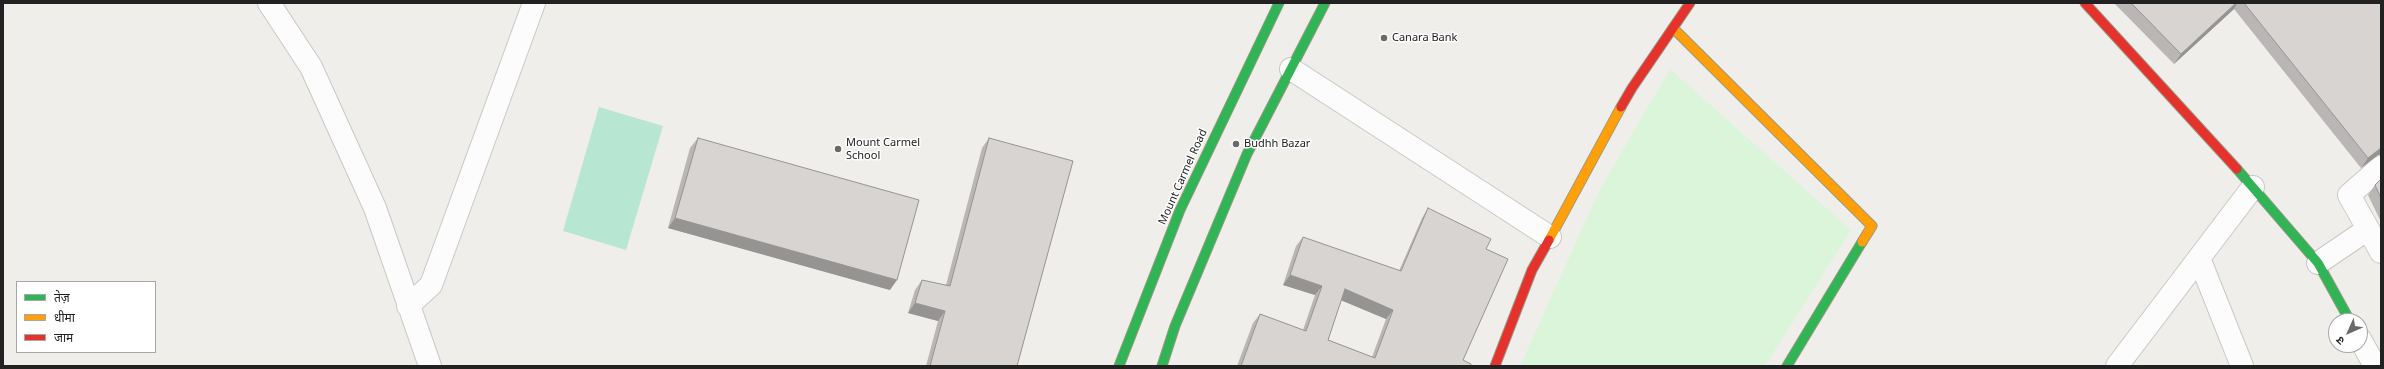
<!DOCTYPE html>
<meta charset="utf-8">
<style>
body{margin:0}
#map{position:relative;width:2384px;height:369px;overflow:hidden;background:#f0eeeb;font-family:"Noto Sans","Noto Sans Devanagari",sans-serif}
canvas{display:block}
.frame{position:absolute;inset:0;border:4px solid #222;pointer-events:none}
.legend{position:absolute;left:16px;top:281px;width:140px;height:72px;box-sizing:border-box;background:#fff;border:1px solid #a7a7a7;margin:0;padding:5px 7px;list-style:none;font-size:12px;color:#222}
.legend li{display:flex;align-items:center;gap:8px;height:20px}
.legend b{width:20px;border:1px solid #a7a7a7}
.north{position:absolute;left:2328px;top:313px;width:40px;height:40px;box-sizing:border-box;background:#fff;border:1px solid #a7a7a7;border-radius:50%;rotate:225deg;font-size:11px;font-weight:700;line-height:16px;text-align:center;color:#222}
.north::after{content:'';display:block;margin:auto;width:14px;height:18px;background:#6a6968;clip-path:polygon(50% 0,100% 100%,50% 72%,0 100%)}
</style>
<div id="map">
<canvas width="2384" height="369"></canvas>
<div class="frame"></div>
<ul class="legend">
<li><b style="height:5px;background:#30b455"></b>तेज़</li>
<li><b style="height:5px;background:#ff9f0a"></b>धीमा</li>
<li><b style="height:5px;background:#e5322d"></b>जाम</li>
</ul>
<div class="north">उ</div>
</div>
<script>
const ctx = document.querySelector('canvas').getContext('2d');
ctx.lineJoin = 'round';
function fillPath(path, color) {
  ctx.fillStyle = color;
  ctx.fill(path, 'evenodd');
}
function poly(rows) {
  const path = new Path2D();
  for (const r of rows) {
    path.moveTo(r[0], r[1]);
    for (let i = 2; i < r.length; i += 2) path.lineTo(r[i], r[i + 1]);
  }
  return path;
}
function trace(path, color, width, dash) {
  ctx.strokeStyle = color;
  ctx.lineWidth = width;
  ctx.lineCap = dash ? 'butt' : 'round';
  ctx.setLineDash(dash || []);
  ctx.stroke(path);
}
function label(font, color, halo, rows, align = 'center') {
  ctx.font = font + ' "Noto Sans",sans-serif';
  ctx.lineWidth = 3;
  ctx.setLineDash([]);
  ctx.textBaseline = 'middle';
  ctx.strokeStyle = halo;
  ctx.fillStyle = color;
  for (const [text, x, y, turn = 0] of rows) {
    ctx.save();
    ctx.translate(x, y);
    ctx.rotate((+turn || 0) * Math.PI / 180);
    ctx.textAlign = isNaN(turn) ? turn : align;
    if (halo) ctx.strokeText(text, 0, 0);
    ctx.fillText(text, 0, 0);
    ctx.restore();
  }
}
fillPath(poly([
 [1670,69,1851,230,1765,366,1520,366,1600,189]
]), '#daf5da');
fillPath(poly([
 [599,107,663,126,626,250,563,231]
]), '#b7e6d2');
const street = poly([
 [269,3,311,67,375,208,430,366],
 [1291,69,1550,237],
 [2381,167,2349,195,2381,252],
 [2199,258,2242,366],
 [2318,263,2368,229],
 [408,306,431,285,534,3],
 [2360,339,2375,366],
 [2117,366,2253,187]
]);
const fast = poly([
 [2237,169,2318,263,2350,321],
 [1119,366,1180,210,1279,3],
 [1162,366,1175,326,1247,154,1325,3],
 [1787,366,1862,242]
]);
const slow = poly([
 [1673,28,1872,226,1862,242],
 [1549,240,1621,107]
]);
const jam = poly([
 [2085,3,2237,169],
 [1621,107,1632,88,1690,3],
 [1495,366,1532,270,1549,240]
]);
trace(street, '#c9c8c7', 24);
trace(fast, '#999a82', 11);
trace(slow, '#999a82', 11);
trace(jam, '#999a82', 11);
trace(street, '#fdfcfc', 22);
trace(fast, '#30b455', 9);
trace(slow, '#ff9f0a', 9);
trace(jam, '#e5322d', 9);
fillPath(poly([
 [2114,3,2381,3,2381,155,2378,155,2361,168,2234,9,2174,64],
 [698,138,890,290,668,228,690,148],
 [989,138,1017,366,926,366,938,321,908,313,915,290,922,280,946,285,982,148],
 [2381,179,2381,222,2368,195,2375,185],
 [1428,208,1486,249,1463,360,1471,366,1237,366,1253,323,1260,314,1303,330,1315,295,1283,285,1296,246,1303,237,1399,271,1422,218],
 [1341,300,1386,319,1372,357,1328,340]
]), '#b9b6b5');
fillPath(poly([
 [2236,3,2237,3,2234,9,2174,64,2181,54],
 [2381,148,2381,155,2378,155,2361,168,2368,158],
 [675,218,897,280,890,290,668,228],
 [1290,275,1322,286,1315,295,1283,285],
 [1345,289,1393,310,1386,319,1338,299],
 [915,303,945,311,938,321,908,313]
]), '#969493');
const building = poly([
 [2131,3,2236,3,2181,54,2131,3],
 [2244,3,2381,3,2381,148,2368,158,2244,3],
 [698,138,919,200,897,280,675,218,698,138],
 [989,138,1073,161,1017,366,930,366,945,311,915,303,922,280,950,286,989,138],
 [2381,179,2381,198,2375,185,2381,179],
 [1428,208,1491,239,1486,249,1508,259,1463,360,1471,364,1471,366,1241,366,1260,314,1306,331,1322,286,1290,275,1303,237,1401,271,1428,208],
 [1345,289,1393,310,1375,358,1328,340,1345,289]
]);
fillPath(building, '#d7d4d2');
trace(building, '#969493', 1);
for (const [x, y, r, color] of [
 [1384,38,4,"#6a6968"],
 [1236,144,4,"#6a6968"],
 [838,149,4,"#6a6968"]
]) {
  const dot = new Path2D();
  dot.arc(x, y, r, 0, 2 * Math.PI);
  ctx.fillStyle = color;
  ctx.fill(dot);
  trace(dot, '#fff', 1.5);
}
label('11px', '#222', '#fff', [
 ["Canara Bank",1392,38],
 ["Mount Carmel",846,143],
 ["School",846,156],
 ["Budhh Bazar",1244,144]
], 'left');
label('11px', '#222', '#fff', [
 ["Mount Carmel Road",1183,177,-66]
]);
</script>
